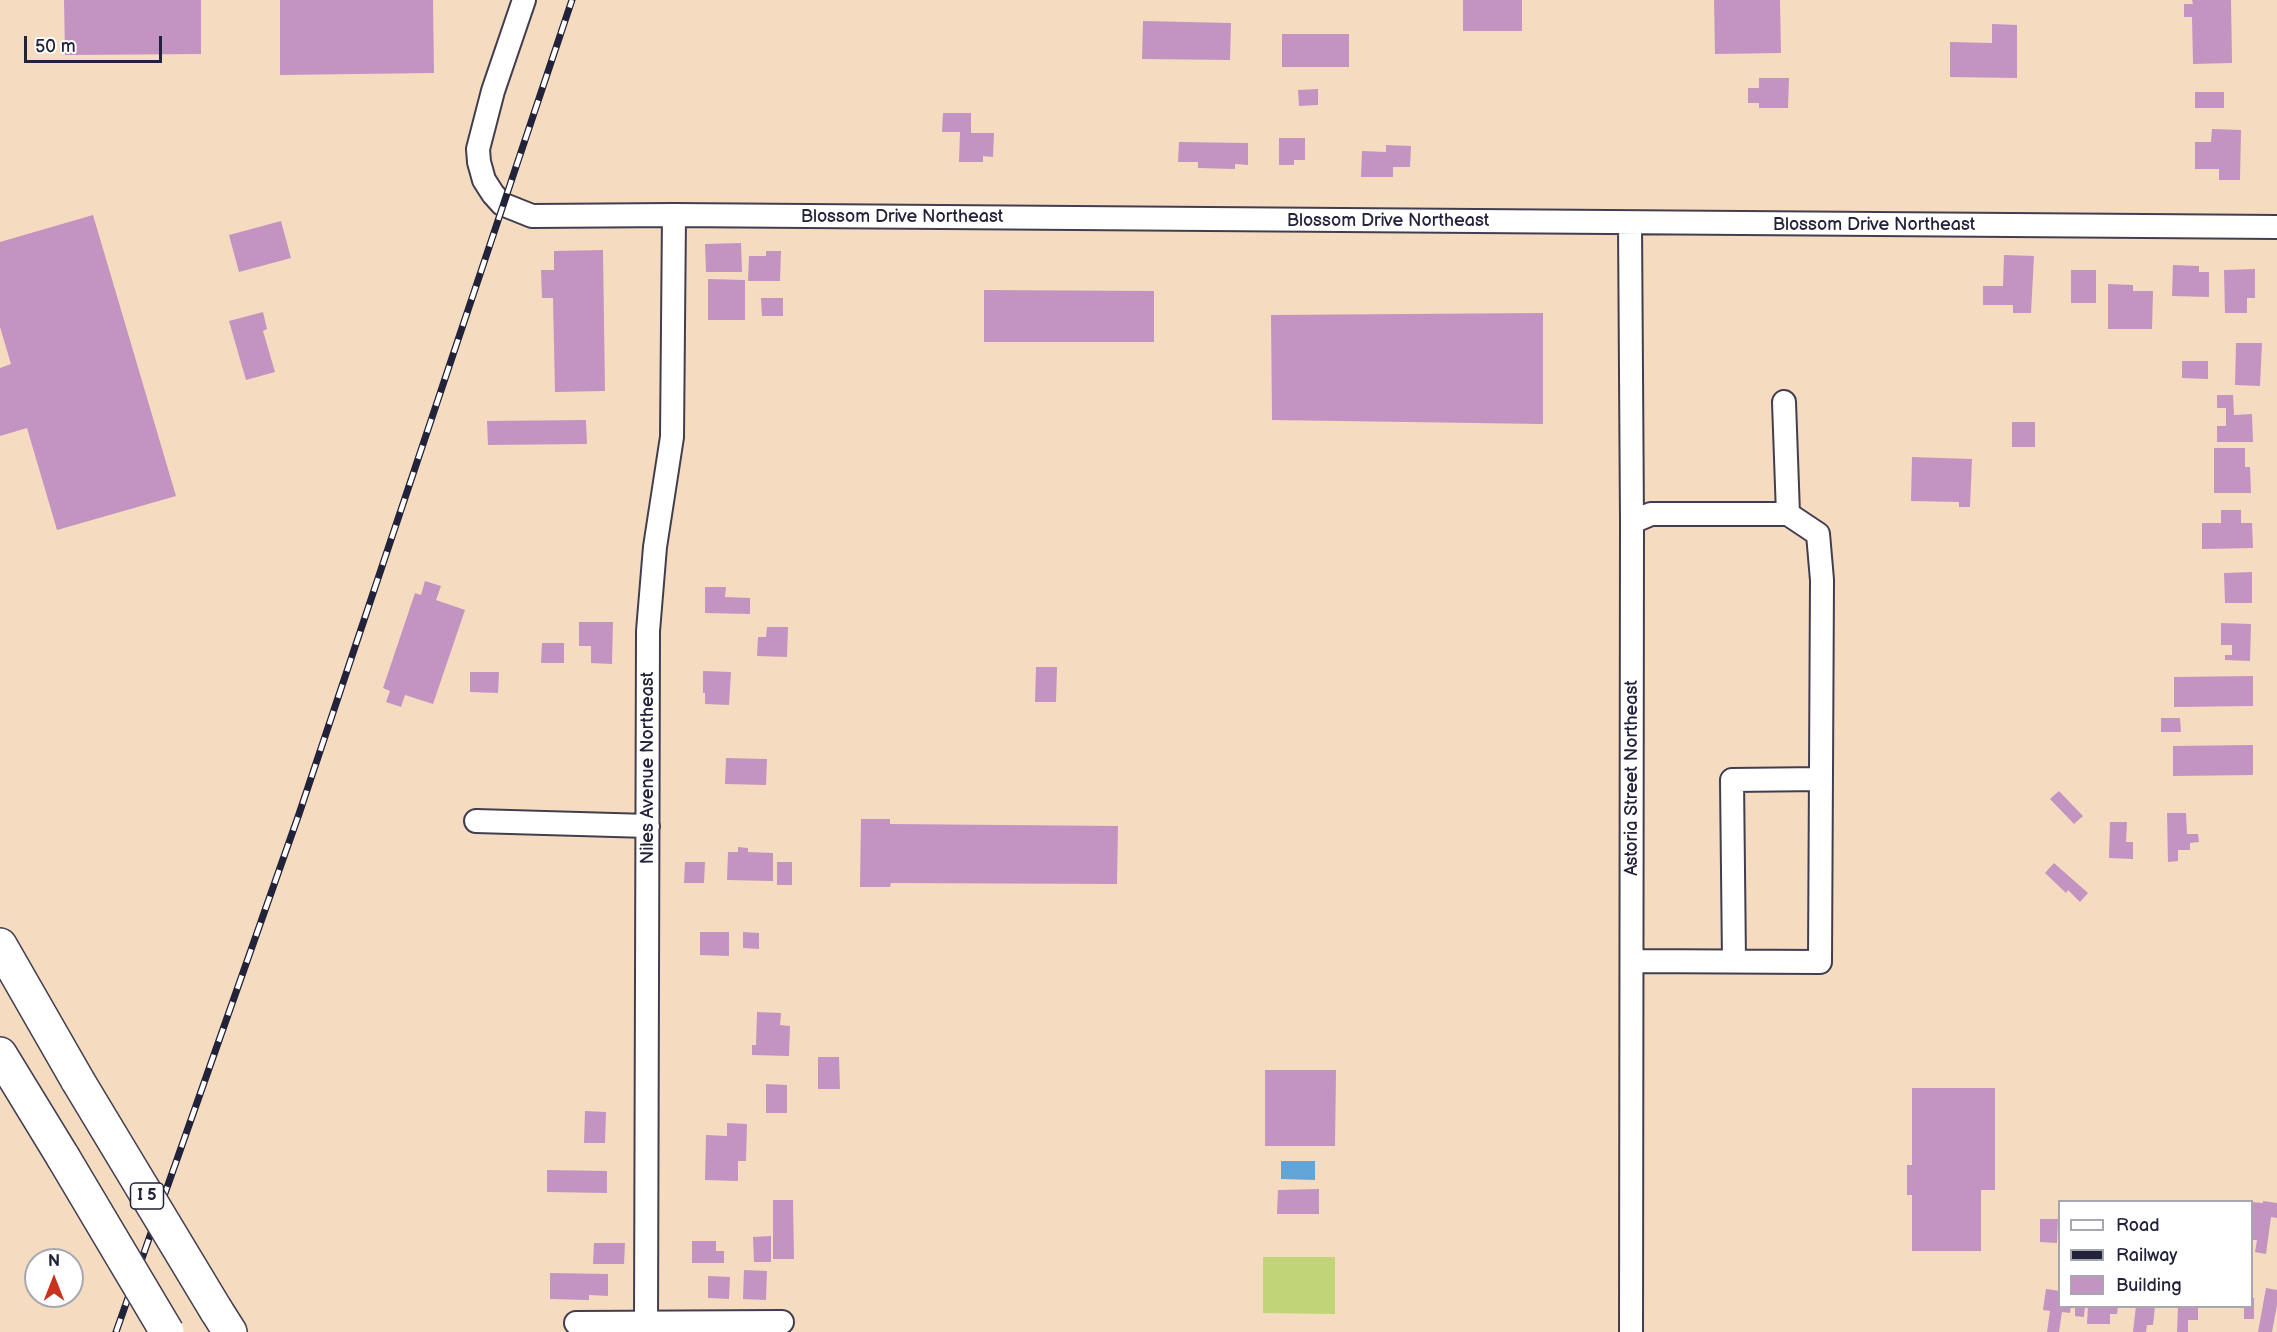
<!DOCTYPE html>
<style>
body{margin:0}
#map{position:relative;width:2277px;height:1332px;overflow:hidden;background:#f5dcc1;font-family:"Balsamiq Sans",sans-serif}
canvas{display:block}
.legend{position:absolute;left:2058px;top:1200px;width:195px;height:108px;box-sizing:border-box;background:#fff;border:2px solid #a7a7b1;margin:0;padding:8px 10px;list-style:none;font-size:18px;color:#22223b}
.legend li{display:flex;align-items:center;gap:12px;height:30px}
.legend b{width:30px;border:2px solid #a7a7b1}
.north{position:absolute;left:24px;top:1248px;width:60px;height:60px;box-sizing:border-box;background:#fff;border:2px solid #a7a7b1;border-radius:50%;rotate:0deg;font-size:16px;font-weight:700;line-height:24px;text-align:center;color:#22223b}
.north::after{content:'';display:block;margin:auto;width:21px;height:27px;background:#c8321e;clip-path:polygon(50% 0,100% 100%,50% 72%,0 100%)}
.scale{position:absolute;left:24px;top:36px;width:138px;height:27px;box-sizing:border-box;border:3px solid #22223b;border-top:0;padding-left:8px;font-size:18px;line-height:21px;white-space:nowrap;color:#22223b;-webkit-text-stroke:4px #fff;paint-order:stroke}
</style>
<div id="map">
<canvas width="2277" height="1332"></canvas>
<ul class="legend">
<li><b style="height:8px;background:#fff"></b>Road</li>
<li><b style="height:8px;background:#22223b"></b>Railway</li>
<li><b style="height:16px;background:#c393c2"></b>Building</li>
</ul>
<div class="north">N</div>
<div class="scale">50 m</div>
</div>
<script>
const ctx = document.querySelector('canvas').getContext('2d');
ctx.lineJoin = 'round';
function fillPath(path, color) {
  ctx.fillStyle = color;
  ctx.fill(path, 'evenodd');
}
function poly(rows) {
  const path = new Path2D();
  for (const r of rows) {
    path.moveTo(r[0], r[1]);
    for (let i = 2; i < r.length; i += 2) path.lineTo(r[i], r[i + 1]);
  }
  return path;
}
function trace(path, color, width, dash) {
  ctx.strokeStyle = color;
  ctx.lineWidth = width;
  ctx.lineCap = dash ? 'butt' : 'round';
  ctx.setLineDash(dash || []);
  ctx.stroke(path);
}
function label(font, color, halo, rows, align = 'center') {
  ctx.font = font + ' "Balsamiq Sans",sans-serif';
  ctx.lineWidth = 4.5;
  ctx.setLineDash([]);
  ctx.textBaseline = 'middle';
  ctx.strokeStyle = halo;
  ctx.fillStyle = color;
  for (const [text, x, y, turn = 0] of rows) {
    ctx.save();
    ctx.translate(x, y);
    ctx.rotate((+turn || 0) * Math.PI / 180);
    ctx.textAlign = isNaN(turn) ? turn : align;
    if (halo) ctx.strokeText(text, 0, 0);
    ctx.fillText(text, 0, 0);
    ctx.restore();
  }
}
fillPath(poly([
 [1263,1257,1335,1257,1335,1314,1263,1313]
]), '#c1d477');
fillPath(poly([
 [1281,1161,1315,1161,1315,1180,1281,1179]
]), '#63a4d6');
fillPath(poly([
 [64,0,201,0,201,54,65,55],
 [280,0,433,0,434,73,280,75],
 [1463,0,1522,0,1522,31,1463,31],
 [1714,0,1780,0,1781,53,1715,54],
 [2192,0,2231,0,2232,63,2193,64,2192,17,2184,17,2184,4,2193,4],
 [1143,21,1231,23,1230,60,1142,59],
 [1992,24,2017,25,2017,78,1950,77,1950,42,1992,43],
 [1282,34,1349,34,1349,67,1282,67],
 [1759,78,1789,78,1788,108,1759,108,1759,103,1748,103,1748,88,1759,88],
 [1318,89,1318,105,1299,106,1298,90],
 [2195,92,2224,92,2224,108,2195,108],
 [943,113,971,113,971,133,994,133,993,157,983,156,983,162,959,162,960,132,942,132],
 [2212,129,2241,130,2240,180,2219,180,2219,169,2195,169,2195,142,2211,142],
 [1279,138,1305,138,1305,160,1294,160,1294,165,1279,165],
 [1179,142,1248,143,1248,165,1235,164,1235,169,1198,168,1198,162,1178,162],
 [1386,145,1411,146,1410,167,1393,167,1393,177,1361,177,1362,151,1386,152],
 [93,215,176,496,57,530,27,428,0,436,0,368,11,364,0,327,0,242],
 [281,221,291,258,239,272,229,235],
 [741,243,742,272,706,272,705,244],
 [603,250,605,391,555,392,553,298,542,298,541,270,554,270,554,251],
 [766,251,781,251,780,281,748,281,749,256,766,256],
 [2004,255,2034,256,2031,313,2013,313,2013,305,1983,305,1983,286,2003,286],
 [2173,265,2199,266,2199,272,2209,272,2209,297,2172,296],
 [2255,269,2255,298,2247,298,2247,313,2225,313,2224,270],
 [2071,270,2096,270,2096,303,2071,303],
 [708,279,745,280,745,320,708,320],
 [2108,284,2133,285,2133,291,2153,291,2152,329,2108,329],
 [984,290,1154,291,1154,342,984,342],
 [761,298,783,298,783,316,762,316],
 [263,312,267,329,263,331,275,372,246,380,229,321],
 [1543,313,1543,424,1272,420,1271,315],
 [2236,343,2262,343,2260,386,2235,385],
 [2182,361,2208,361,2208,379,2182,378],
 [2217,395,2233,395,2234,415,2252,414,2253,442,2217,442,2217,426,2226,426,2226,408,2217,408],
 [586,420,587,444,488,445,487,421],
 [2012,422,2035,422,2035,447,2012,447],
 [2214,448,2245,448,2245,467,2250,467,2251,493,2214,493],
 [1912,457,1972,459,1970,507,1959,507,1959,502,1911,501],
 [2221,510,2241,510,2241,523,2252,523,2253,548,2202,549,2202,523,2221,523],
 [2252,572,2252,603,2225,603,2224,573],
 [425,581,441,586,436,600,465,610,433,704,405,695,401,707,386,702,390,691,383,688,415,593,421,595],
 [705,587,726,587,725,597,750,598,750,614,705,613],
 [579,622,613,622,612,664,591,663,591,646,579,646],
 [2221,623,2251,624,2250,661,2225,660,2225,655,2232,655,2232,645,2221,645],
 [767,627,788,627,787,657,757,656,758,637,766,637],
 [542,643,564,643,564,663,541,663],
 [1036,667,1057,667,1056,702,1035,702],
 [703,671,731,672,729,705,705,704,705,693,703,693],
 [470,672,499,672,498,693,470,692],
 [2253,676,2253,706,2174,707,2174,677],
 [2161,718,2180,718,2181,732,2161,732],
 [2253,745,2253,775,2173,776,2173,746],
 [726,758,767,759,766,785,725,784],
 [2059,791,2083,816,2074,824,2050,799],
 [2167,813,2186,813,2187,834,2198,834,2199,842,2190,843,2190,850,2178,850,2178,861,2168,862],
 [861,819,890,819,890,824,1118,826,1117,884,891,883,890,887,860,887],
 [2110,822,2127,822,2126,842,2133,842,2133,859,2109,858],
 [738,847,748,848,748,852,773,853,773,881,727,880,728,852,738,852],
 [685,862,705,862,704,883,684,883],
 [777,862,792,862,792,885,777,885],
 [2054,863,2088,893,2080,902,2068,890,2066,893,2045,873],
 [700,932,729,932,729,956,700,955],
 [743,932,759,933,759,949,743,948],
 [757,1012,781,1013,780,1025,790,1026,789,1056,752,1055,752,1045,756,1045],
 [818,1057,839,1057,840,1089,818,1089],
 [1265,1070,1336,1070,1335,1146,1265,1146],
 [766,1084,787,1085,787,1113,766,1113],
 [1912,1088,1995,1088,1995,1190,1981,1190,1981,1251,1912,1251,1912,1195,1907,1195,1907,1165,1912,1165],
 [585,1111,606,1112,605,1143,584,1143],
 [727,1123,747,1124,746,1161,738,1161,738,1181,705,1180,706,1135,727,1136],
 [547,1170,607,1171,607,1193,547,1192],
 [1319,1189,1319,1214,1277,1214,1278,1190],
 [773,1200,793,1200,794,1259,773,1259],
 [2263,1201,2277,1203,2277,1218,2271,1217,2266,1254,2255,1252,2257,1240,2252,1240,2252,1202,2263,1203],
 [2040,1219,2058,1219,2057,1243,2040,1242],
 [771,1236,771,1262,754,1262,753,1237],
 [692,1241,716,1241,716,1251,724,1251,724,1263,692,1263],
 [594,1243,625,1243,624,1264,593,1264],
 [744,1270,767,1271,766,1300,743,1299],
 [550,1273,608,1274,608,1296,589,1295,589,1300,550,1299],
 [708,1276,730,1277,729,1299,708,1298],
 [2266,1288,2277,1290,2277,1305,2272,1332,2258,1332],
 [2046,1289,2060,1291,2060,1306,2071,1306,2070,1313,2062,1312,2059,1332,2047,1332,2050,1311,2043,1310],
 [2252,1298,2254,1298,2254,1319,2244,1319,2244,1306,2252,1306],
 [2075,1306,2085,1306,2084,1317,2075,1316],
 [2088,1306,2118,1306,2117,1314,2110,1314,2110,1324,2087,1324],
 [2136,1306,2155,1306,2153,1325,2147,1325,2146,1332,2133,1332],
 [2178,1306,2198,1306,2198,1320,2188,1320,2188,1332,2177,1332]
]), '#c393c2');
const minor = poly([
 [524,0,493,91,478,149,479,162,484,180,493,194,502,204,532,216,674,215,2277,227],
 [1630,223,1632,522,1631,1332],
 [1784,402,1788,514],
 [476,821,648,826],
 [1632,961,1820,962,1822,580,1818,534,1788,514,1651,514,1632,522],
 [1734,961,1732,780,1821,779],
 [576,1323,782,1322],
 [646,1323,648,631,655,547,672,437,674,215]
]);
const highway = poly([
 [0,945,78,1081],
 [0,1054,63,1157],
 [216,1310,230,1332]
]);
trace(minor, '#423e4f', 26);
trace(highway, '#423e4f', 36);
trace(minor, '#fff', 22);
trace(highway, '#fff', 33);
const rail = poly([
 [116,1332,299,814,572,0]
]);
trace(rail, '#22223b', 7);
trace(rail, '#fff', 4.5, [14]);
const highwayBridge = poly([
 [78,1081,216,1310],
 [63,1157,167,1332]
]);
trace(highwayBridge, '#423e4f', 36, []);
trace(highwayBridge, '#fff', 33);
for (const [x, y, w] of [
 [147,1196,33]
]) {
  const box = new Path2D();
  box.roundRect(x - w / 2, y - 13, w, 26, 4.5);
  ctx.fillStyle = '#fff';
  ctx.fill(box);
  trace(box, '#22223b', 1.5);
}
label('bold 16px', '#22223b', null, [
 ["I 5",147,1196]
]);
label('18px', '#22223b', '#fff', [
 ["Blossom Drive Northeast",902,217],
 ["Blossom Drive Northeast",1388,221],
 ["Blossom Drive Northeast",1874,225],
 ["Niles Avenue Northeast",648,768,-90],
 ["Astoria Street Northeast",1632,778,-90]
]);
</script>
